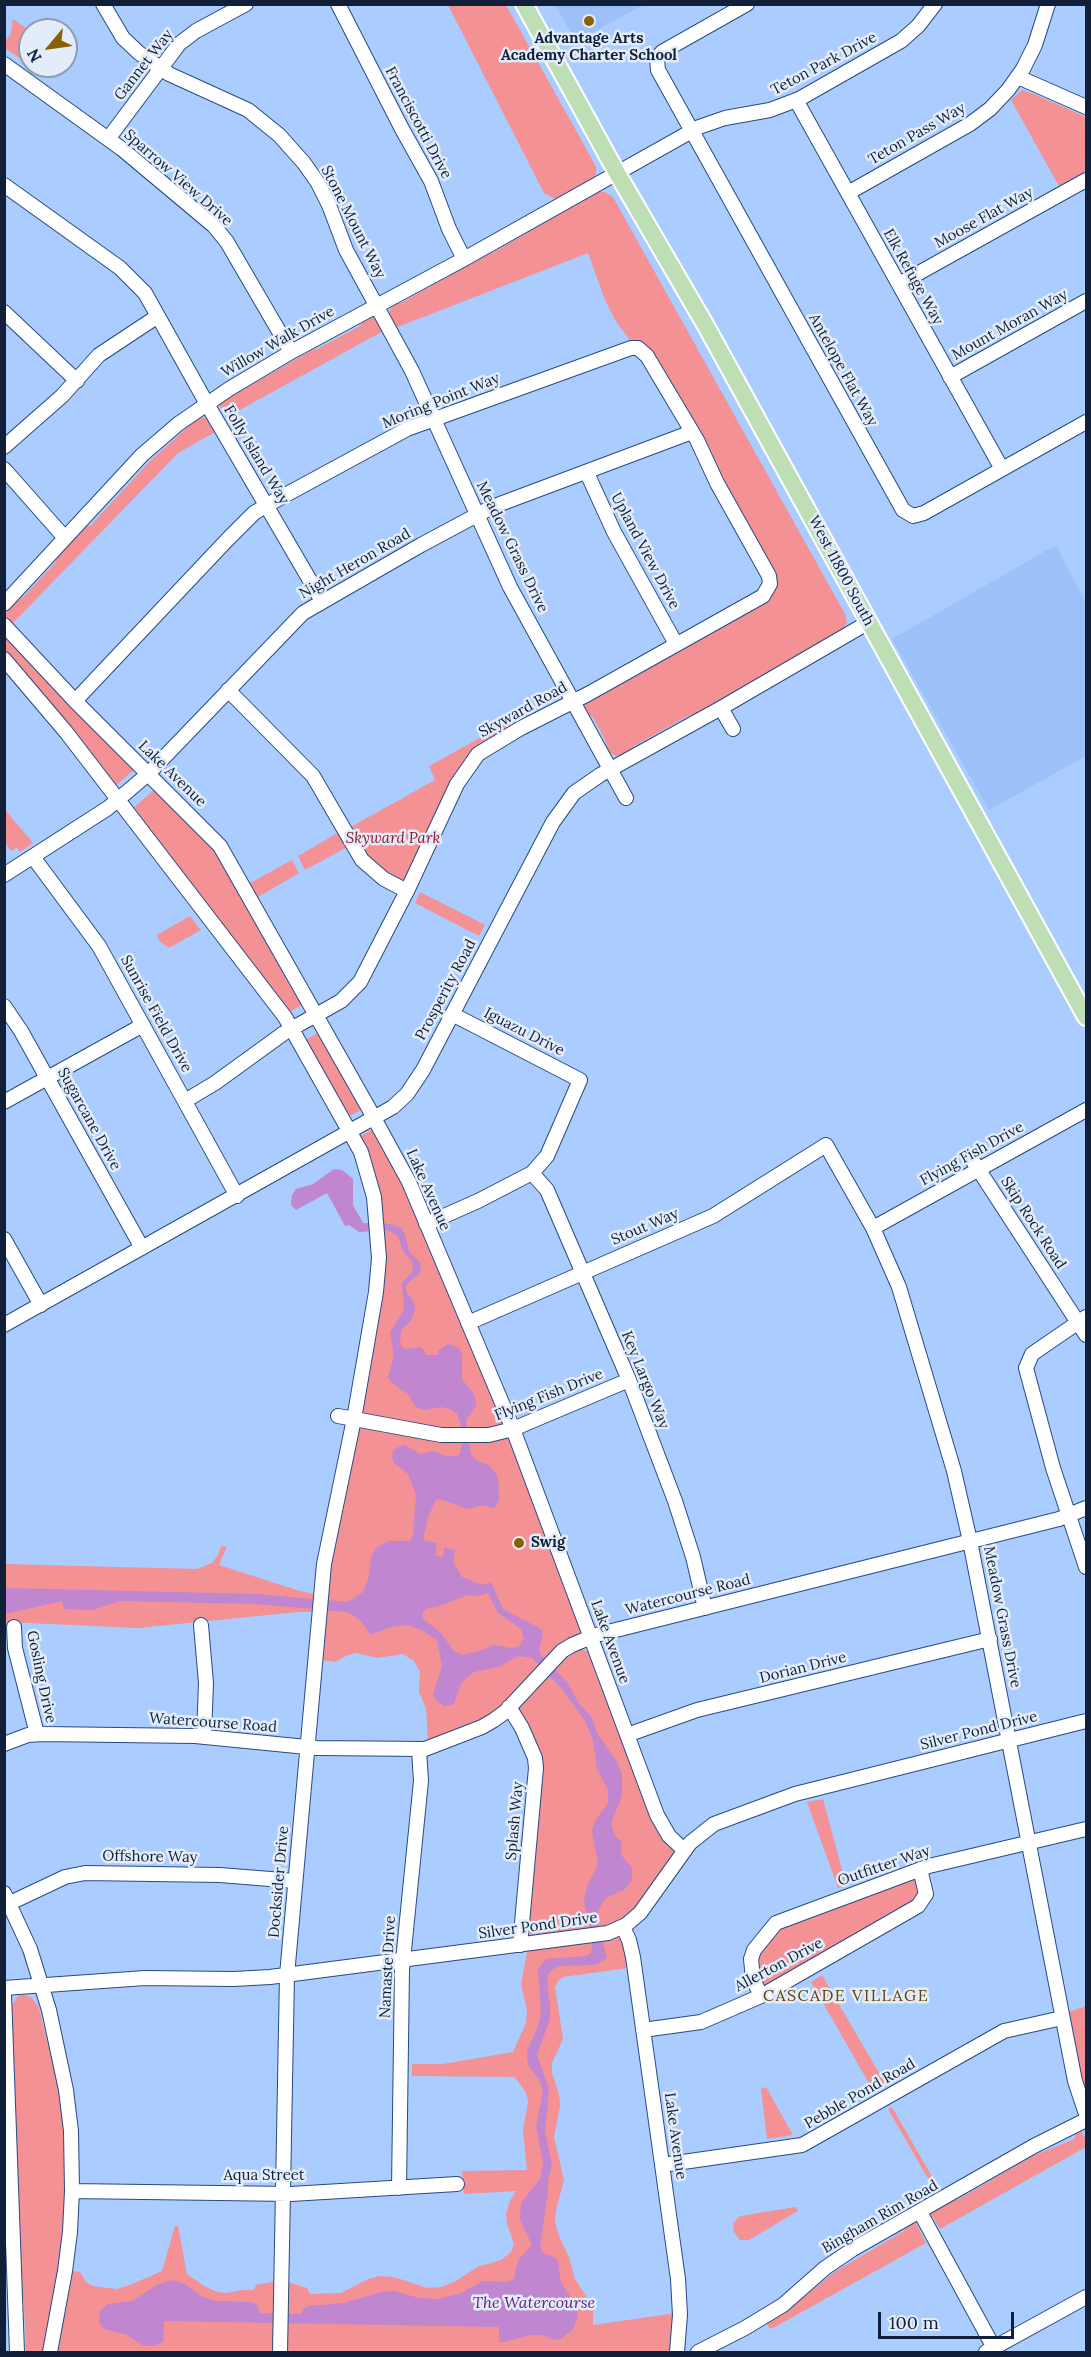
<!DOCTYPE html>
<style>
body{margin:0}
#map{position:relative;width:1091px;height:2357px;overflow:hidden;background:#abccff;font-family:Lora,serif}
canvas{display:block}
.frame{position:absolute;inset:0;border:6px solid #112038;pointer-events:none}
.north{position:absolute;left:18px;top:18px;width:60px;height:60px;box-sizing:border-box;background:#e3ecf9;border:2px solid #8f9aac;border-radius:50%;rotate:241deg;font-size:16px;font-weight:700;line-height:24px;text-align:center;color:#112038}
.north::after{content:'';display:block;margin:auto;width:21px;height:27px;background:#8a6001;clip-path:polygon(50% 0,100% 100%,50% 72%,0 100%)}
.scale{position:absolute;left:878px;top:2312px;width:136px;height:27px;box-sizing:border-box;border:3px solid #112038;border-top:0;padding-left:8px;font-size:18px;line-height:21px;white-space:nowrap;color:#112038;-webkit-text-stroke:4px #e3ecf9;paint-order:stroke}
</style>
<div id="map">
<canvas width="1091" height="2357"></canvas>
<div class="frame"></div>
<div class="north">N</div>
<div class="scale">100 m</div>
</div>
<script>
const ctx = document.querySelector('canvas').getContext('2d');
ctx.lineJoin = 'round';
function fillPath(path, color) {
  ctx.fillStyle = color;
  ctx.fill(path, 'evenodd');
}
function poly(rows) {
  const path = new Path2D();
  for (const r of rows) {
    path.moveTo(r[0], r[1]);
    for (let i = 2; i < r.length; i += 2) path.lineTo(r[i], r[i + 1]);
  }
  return path;
}
function trace(path, color, width, dash) {
  ctx.strokeStyle = color;
  ctx.lineWidth = width;
  ctx.lineCap = dash ? 'butt' : 'round';
  ctx.setLineDash(dash || []);
  ctx.stroke(path);
}
function label(font, color, halo, rows, align = 'center') {
  ctx.font = font + ' Lora,serif';
  ctx.lineWidth = 5;
  ctx.setLineDash([]);
  ctx.textBaseline = 'middle';
  ctx.strokeStyle = halo;
  ctx.fillStyle = color;
  for (const [text, x, y, turn = 0] of rows) {
    ctx.save();
    ctx.translate(x, y);
    ctx.rotate((+turn || 0) * Math.PI / 180);
    ctx.textAlign = isNaN(turn) ? turn : align;
    if (halo) ctx.strokeText(text, 0, 0);
    ctx.fillText(text, 0, 0);
    ctx.restore();
  }
}
fillPath(poly([
 [555,5,643,5,576,42],
 [1056,545,1086,603,1086,756,989,810,892,639]
]), '#9cc0f8');
fillPath(poly([
 [448,5,506,5,592,159,596,167,596,175,592,180,556,199,544,193],
 [13,19,30,31,30,61,28,64,5,48,5,42,11,33],
 [1022,90,1034,94,1086,117,1086,174,1060,188,1011,100],
 [599,192,605,192,613,197,845,614,847,622,843,630,797,655,777,670,697,714,688,716,634,746,629,752,619,757,608,752,606,742,593,717,587,714,585,710,584,703,774,590,707,445,651,351,644,344,631,342,615,320,605,300,588,253,395,328,389,313,393,304,403,302,443,279,449,273,485,253,492,253,530,231,538,224],
 [370,317,375,317,385,330,227,417,223,411,219,404,227,399,312,350,317,349,360,326,362,322],
 [199,417,207,418,211,421,217,431,178,453,10,626,6,620,6,614,9,608,24,596,55,563,56,558,85,527,91,525,150,461],
 [4,634,136,768,113,788,5,655],
 [513,720,514,725,486,740,466,757,405,879,399,880,387,874,368,856,349,828,435,780,429,766],
 [156,788,209,840,305,1003,286,1014,130,811],
 [6,811,33,843,20,852,17,848,11,851,5,842],
 [341,831,349,846,305,870,298,856],
 [292,860,299,873,258,897,250,883],
 [420,892,485,925,479,936,415,903],
 [190,916,201,930,169,948,160,942,157,935],
 [321,1031,364,1108,346,1118,303,1041],
 [373,1129,396,1164,504,1421,498,1429,451,1431,365,1416,361,1411,381,1276,359,1137],
 [363,1427,506,1437,512,1440,582,1631,492,1715,428,1742,426,1708,419,1692,420,1672,414,1661,403,1654,377,1658,357,1653,348,1655,335,1662,322,1660,324,1612,298,1612,138,1628,5,1622,5,1564,197,1569,212,1563,218,1555,221,1546,227,1547,219,1565,300,1591,325,1596,358,1430],
 [582,1649,591,1653,675,1853,648,1897,621,1921,606,1928,532,1936,528,1932,541,1785,519,1708,562,1662,576,1650],
 [823,1799,846,1885,838,1888,807,1802],
 [912,1878,917,1880,920,1899,770,1985,763,1985,759,1979,757,1957,779,1928],
 [615,1936,624,1940,628,1968,563,1977,558,1981,555,1987,563,2039,552,2063,552,2073,559,2094,560,2106,554,2137,564,2180,556,2210,555,2222,559,2236,569,2257,575,2279,593,2307,593,2325,676,2313,671,2349,666,2352,285,2352,288,2282,307,2288,310,2294,341,2293,368,2279,380,2276,394,2277,427,2288,441,2287,456,2281,477,2267,501,2260,511,2252,514,2244,507,2224,506,2213,510,2201,516,2191,464,2194,462,2171,527,2170,523,2131,528,2101,526,2093,515,2077,412,2076,412,2064,443,2064,513,2052,526,2023,527,2010,521,1984,528,1947],
 [822,1975,886,2085,874,2092,811,1982],
 [19,1995,26,1995,32,1998,39,2008,59,2089,64,2119,67,2169,62,2252,44,2352,26,2352,24,2305,19,2269,11,2006],
 [1086,2006,1086,2104,1074,2042,1066,2013],
 [766,2087,793,2135,767,2139,761,2089],
 [892,2107,938,2187,934,2189,888,2109],
 [1082,2132,1086,2139,1086,2147,940,2229,933,2217,930,2217,933,2211,953,2200,959,2199,1033,2156,1074,2139,1076,2134],
 [796,2207,798,2211,749,2240,740,2240,734,2232,733,2223,740,2216],
 [916,2223,926,2243,773,2328,769,2328,766,2321,785,2312,836,2271,904,2231,906,2226],
 [175,2226,178,2226,187,2274,204,2286,217,2292,227,2293,242,2290,254,2290,256,2285,276,2281,276,2352,55,2352,59,2345,73,2271,80,2272,86,2282,93,2286,116,2289,130,2285,162,2271]
]), '#f39194');
fillPath(poly([
 [334,1169,342,1170,353,1179,353,1205,363,1223,391,1224,401,1228,405,1234,409,1252,420,1262,421,1269,419,1274,406,1285,406,1291,414,1302,415,1310,411,1321,401,1330,400,1344,404,1349,420,1347,425,1351,426,1355,438,1355,438,1351,448,1344,459,1348,462,1355,462,1379,473,1393,476,1400,476,1406,466,1420,470,1452,474,1459,490,1466,498,1477,499,1500,495,1507,491,1508,483,1505,468,1509,440,1499,436,1500,428,1517,423,1540,437,1543,435,1556,443,1557,444,1548,455,1550,453,1562,462,1577,482,1585,491,1582,503,1609,541,1629,543,1634,539,1649,540,1654,567,1682,580,1705,591,1716,597,1733,617,1762,622,1774,622,1796,612,1820,612,1828,615,1836,622,1842,621,1855,632,1868,632,1880,625,1889,606,1898,598,1910,597,1919,607,1958,595,1965,560,1966,553,1969,548,1975,547,1983,550,2005,550,2019,537,2055,549,2089,545,2130,552,2166,548,2180,548,2190,540,2248,545,2254,552,2256,558,2261,561,2283,575,2303,578,2316,573,2329,561,2339,553,2340,542,2335,531,2335,504,2342,499,2342,499,2327,164,2321,163,2342,154,2346,144,2346,127,2335,104,2329,99,2322,100,2311,108,2304,132,2301,157,2285,171,2280,185,2284,201,2296,215,2301,253,2302,258,2306,260,2313,301,2314,303,2309,309,2306,343,2303,382,2292,394,2291,419,2298,438,2299,459,2294,483,2281,508,2282,514,2279,518,2260,532,2245,520,2220,521,2203,540,2179,543,2162,536,2127,543,2090,540,2081,529,2067,527,2059,527,2051,538,2026,541,2012,538,1969,546,1959,587,1956,591,1952,592,1945,591,1931,584,1902,587,1887,598,1864,592,1831,595,1821,608,1803,608,1790,597,1769,593,1740,585,1721,562,1689,532,1658,519,1656,498,1667,474,1672,461,1683,454,1704,444,1706,437,1701,433,1694,442,1666,437,1640,425,1632,408,1625,391,1627,371,1635,360,1620,347,1612,256,1604,120,1601,93,1610,64,1609,62,1601,5,1614,5,1588,257,1594,348,1602,363,1592,369,1576,371,1557,376,1548,389,1541,410,1541,413,1534,416,1495,408,1474,394,1463,392,1457,393,1451,398,1447,405,1445,420,1454,434,1451,446,1456,456,1456,460,1454,462,1440,461,1425,457,1414,452,1410,441,1407,425,1410,416,1407,408,1394,392,1383,388,1377,394,1356,390,1332,404,1310,402,1283,412,1272,413,1268,412,1262,403,1251,398,1236,388,1230,359,1232,349,1225,345,1226,327,1193,296,1210,291,1205,292,1195,296,1189,313,1184],
 [488,1593,498,1613,521,1629,524,1639,518,1647,512,1648,493,1645,483,1650,462,1655,454,1651,440,1632,423,1619,423,1612,428,1608,440,1606,468,1595,478,1596]
]), '#c086d0');
const minor = poly([
 [103,4,123,38,139,53,169,74,248,110,279,135,304,163,318,183,329,205,346,250,412,371,510,587,626,798],
 [338,4,402,129,431,181,449,229,464,259],
 [747,4,662,52,657,59,658,70,903,510,913,516,924,513,1086,422],
 [4,64,122,149,214,226,227,242,291,352],
 [1018,77,1086,107],
 [796,100,1002,469],
 [108,139,179,44,196,31,246,4],
 [4,185,120,268,145,293,207,404,322,601],
 [848,193,970,124,990,109,1008,90,1023,69,1035,45,1048,4],
 [899,284,1086,180],
 [4,312,77,381],
 [950,377,1086,301],
 [4,447,62,396,99,355,158,316],
 [4,469,65,538],
 [587,473,614,532,676,644],
 [4,604,142,455,178,424,229,389,291,352,464,259,699,127,725,118,770,110,799,99,901,41,918,26,935,4],
 [4,625,75,701,220,846,368,1107,409,1182,513,1429,657,1815,669,1836,684,1850],
 [4,659,66,732,285,1017,361,1152,374,1197,379,1258,376,1292,354,1419,324,1564,287,1975,280,2352],
 [228,690,313,776,362,860,384,879,407,891],
 [75,701,227,540,254,513,267,505,407,429,631,348,638,348,647,356,697,440,717,483,769,576,770,584,763,596,588,694,521,728,478,754,457,784,407,891,360,982,341,1001,284,1033,215,1083,185,1101],
 [721,708,733,729],
 [33,857,99,946,237,1196],
 [4,875,108,808,148,774,303,613,421,545,492,507,692,432],
 [4,1006,21,1031,142,1248],
 [4,1102,143,1025],
 [971,1158,1086,1335],
 [532,1173,547,1190,629,1380,675,1501,693,1557,705,1608],
 [426,1224,478,1201,532,1173,547,1156,580,1080,452,1014],
 [873,1228,1086,1110],
 [4,1239,41,1305],
 [1086,1317,1032,1354,1026,1368,1053,1468,1086,1567],
 [468,1323,713,1216,826,1145,873,1228,899,1287,954,1471,970,1541,1075,2081,1086,2114],
 [4,1325,393,1107,407,1094,423,1070,553,822,574,793,600,775,721,708,869,622],
 [338,1416,441,1435,489,1435,513,1429,629,1380],
 [201,1625,206,1683,204,1736],
 [14,1627,15,1648,37,1734],
 [509,1707,522,1728,535,1758,536,1768,520,1945],
 [627,1735,697,1710,990,1639],
 [4,1744,28,1735,43,1734,195,1736,317,1748,425,1749,482,1727,494,1720,505,1712,562,1651,572,1645,596,1635,1059,1519,1086,1508],
 [4,1893,30,1949,49,2010,66,2090,71,2131,72,2191,70,2232,65,2271,50,2352],
 [10,1903,65,1877,85,1873,220,1875,295,1881],
 [623,1927,629,1940,633,1957,678,2279,680,2315,677,2352],
 [4,1988,145,1978,234,1979,270,1977,608,1933,626,1925,640,1913,690,1843,714,1824,795,1794,1086,1721],
 [4,1994,17,2352],
 [761,1996,753,1979,751,1959,754,1950,776,1923,929,1866,1086,1829],
 [643,2030,701,2022,761,1996,918,1906,926,1894,920,1869],
 [662,2165,802,2145,1004,2031,1062,2018],
 [399,2188,402,1970,421,1781,419,1750],
 [72,2191,291,2194,457,2184],
 [920,2212,994,2348],
 [698,2352,745,2328,783,2305,825,2268,853,2249,1034,2146,1086,2120],
 [986,2352,1086,2297]
]);
const major = poly([
 [524,4,617,173,706,326,1086,1017]
]);
trace(minor, '#274a80', 16);
trace(major, '#fff', 20);
trace(minor, '#fff', 14);
trace(major, '#bedeb5', 16);
for (const [x, y, r, color] of [
 [589,21,6,"#8a6001"],
 [519,1543,6,"#8a6001"]
]) {
  const dot = new Path2D();
  dot.arc(x, y, r, 0, 2 * Math.PI);
  ctx.fillStyle = color;
  ctx.fill(dot);
  trace(dot, '#e3ecf9', 2);
}
label('bold 15px', '#112038', '#e3ecf9', [
 ["Advantage Arts",589,39],
 ["Academy Charter School",589,56],
 ["Swig",531,1543,"left"]
]);
label('15px', '#112038', '#e3ecf9', [
 ["Teton Park Drive",824,64,-28],
 ["Gannet Way",144,65,-52],
 ["Franciscotti Drive",418,123,62],
 ["Teton Pass Way",917,134,-30],
 ["Sparrow View Drive",178,178,41],
 ["Moose Flat Way",984,218,-29],
 ["Stone Mount Way",353,222,63],
 ["Elk Refuge Way",913,277,61],
 ["Mount Moran Way",1010,325,-29],
 ["Willow Walk Drive",278,342,-30],
 ["Antelope Flat Way",843,370,61],
 ["Moring Point Way",441,401,-22],
 ["Folly Island Way",256,455,59],
 ["Meadow Grass Drive",512,547,64],
 ["Upland View Drive",645,551,62],
 ["Night Heron Road",355,564,-30],
 ["West 11800 South",841,571,62],
 ["Skyward Road",523,710,-29],
 ["Lake Avenue",172,774,44],
 ["Prosperity Road",446,990,-62],
 ["Sunrise Field Drive",156,1014,61],
 ["Iguazu Drive",524,1032,27],
 ["Sugarcane Drive",89,1119,61],
 ["Flying Fish Drive",972,1154,-29],
 ["Lake Avenue",428,1190,66],
 ["Skip Rock Road",1033,1223,57],
 ["Stout Way",645,1227,-23],
 ["Key Largo Way",645,1380,68],
 ["Flying Fish Drive",549,1395,-22],
 ["Watercourse Road",688,1595,-14],
 ["Meadow Grass Drive",1002,1617,79],
 ["Lake Avenue",610,1642,70],
 ["Dorian Drive",803,1668,-14],
 ["Gosling Drive",41,1677,78],
 ["Watercourse Road",213,1723,4],
 ["Silver Pond Drive",979,1731,-14],
 ["Splash Way",515,1821,-85],
 ["Offshore Way",150,1857,1],
 ["Outfitter Way",884,1866,-19],
 ["Docksider Drive",279,1882,-85],
 ["Silver Pond Drive",538,1926,-8],
 ["Allerton Drive",779,1965,-28],
 ["Namaste Drive",388,1967,-87],
 ["Pebble Pond Road",860,2094,-30],
 ["Lake Avenue",675,2136,82],
 ["Aqua Street",264,2176],
 ["Bingham Rim Road",880,2217,-30]
]);
label('italic 15px', '#90192c', '#e3ecf9', [
 ["Skyward Park",393,839]
]);
ctx.letterSpacing = '1.5px';
label('16px', '#604207', '#e3ecf9', [
 ["CASCADE VILLAGE",846,1996]
]);
ctx.letterSpacing = '0px';
label('italic 16px', '#672079', '#e3ecf9', [
 ["The Watercourse",534,2303]
]);
</script>
